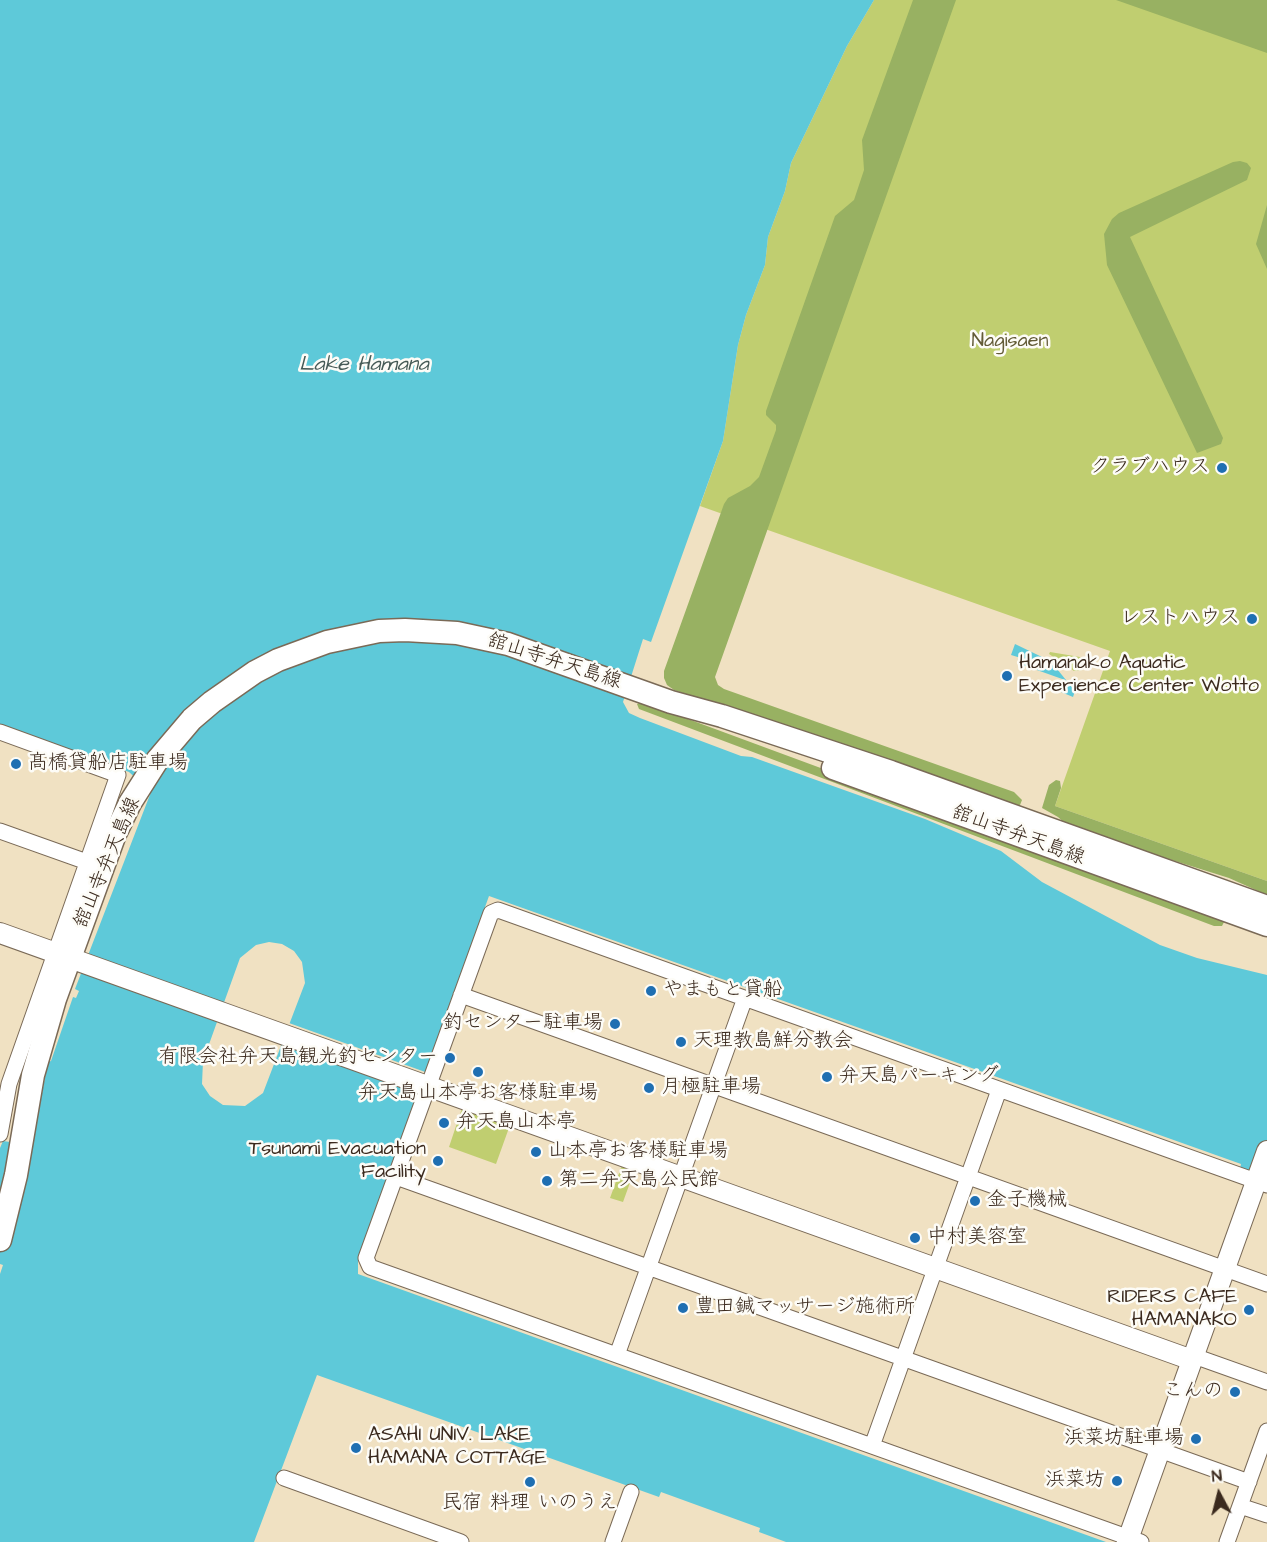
<!DOCTYPE html>
<meta charset="utf-8">
<style>
body{margin:0}
#map{position:relative;width:1267px;height:1542px;overflow:hidden;background:#f0e1c2;font-family:"Architects Daughter",sans-serif}
canvas{display:block}
.north{position:absolute;left:1189px;top:1464px;width:60px;height:60px;-webkit-text-stroke:4px #fdfcf7;paint-order:stroke;rotate:353deg;font-size:16px;font-weight:700;line-height:24px;text-align:center;color:#3b2a1e}
.north::after{content:'';display:block;margin:auto;width:21px;height:27px;background:#3b2a1e;clip-path:polygon(50% 0,100% 100%,50% 72%,0 100%)}
</style>
<div id="map">
<canvas width="1267" height="1542"></canvas>
<div class="north">N</div>
</div>
<script>
const ctx = document.querySelector('canvas').getContext('2d');
ctx.lineJoin = 'round';
function fillPath(path, color) {
  ctx.fillStyle = color;
  ctx.fill(path, 'evenodd');
}
function poly(rows) {
  const path = new Path2D();
  for (const r of rows) {
    path.moveTo(r[0], r[1]);
    for (let i = 2; i < r.length; i += 2) path.lineTo(r[i], r[i + 1]);
  }
  return path;
}
function trace(path, color, width, dash) {
  ctx.strokeStyle = color;
  ctx.lineWidth = width;
  ctx.lineCap = dash ? 'butt' : 'round';
  ctx.setLineDash(dash || []);
  ctx.stroke(path);
}
function label(font, color, halo, rows, align = 'center') {
  ctx.font = font + ' "Architects Daughter","Klee One",sans-serif';
  ctx.lineWidth = 5;
  ctx.setLineDash([]);
  ctx.textBaseline = 'middle';
  ctx.strokeStyle = halo;
  ctx.fillStyle = color;
  for (const [text, x, y, turn = 0] of rows) {
    ctx.save();
    ctx.translate(x, y);
    ctx.rotate((+turn || 0) * Math.PI / 180);
    ctx.textAlign = isNaN(turn) ? turn : align;
    if (halo) ctx.strokeText(text, 0, 0);
    ctx.fillText(text, 0, 0);
    ctx.restore();
  }
}
fillPath(poly([
 [874,0,1267,0,1267,881,1055,806,1110,651,700,506,723,441,738,345,746,315,765,265,768,237,785,191,791,163,847,46],
 [1050,652,1080,657,1085,661,1085,666,1082,670,1074,671,1049,654],
 [462,1108,510,1125,496,1164,449,1147],
 [622,1165,635,1169,623,1202,610,1198]
]), '#c0ce70');
fillPath(poly([
 [913,0,956,0,715,677,718,685,724,689,1014,792,1022,800,1020,805,1015,807,674,690,667,685,664,678,664,671,724,504,728,498,750,486,759,477,776,430,776,425,766,415,766,411,835,216,854,200,864,170,862,140],
 [1116,0,1267,0,1267,53],
 [1240,161,1247,163,1251,168,1247,180,1130,237,1223,438,1221,444,1197,453,1107,265,1104,234,1112,219,1119,213,1233,162],
 [1267,205,1267,269,1256,244],
 [642,702,1224,917,1224,922,1222,926,1214,926,639,709,637,704],
 [1056,780,1060,781,1061,788,1055,806,1267,881,1267,895,1229,878,1070,828,1058,817,1042,808,1049,785]
]), '#98b162');
fillPath(poly([
 [0,0,874,0,847,46,791,163,785,191,768,237,765,265,746,315,738,345,723,441,651,642,643,639,623,702,629,713,640,718,741,756,752,757,925,819,1001,851,1042,882,1160,945,1197,958,1267,975,1267,1179,1240,1169,1241,1164,489,896,358,1258,358,1274,1106,1542,786,1542,759,1532,760,1528,661,1492,659,1497,317,1375,254,1542,0,1542,0,1274,3,1265,0,1264,0,1148,3,1141,32,1145,48,1062,51,1061,73,997,76,998,79,991,75,989,151,792,129,772,0,725],
 [269,942,282,944,294,951,302,962,305,983,263,1093,245,1106,223,1105,210,1096,202,1084,203,1061,240,958,256,945],
 [1015,644,1042,657,1057,669,1075,691,1073,697,1061,692,1065,680,1020,664,1021,658,1011,655]
]), '#5ec9d9');
fillPath(poly([
 [289,1023,428,1073,421,1092,282,1042]
]), '#f0e1c2');
const minor = poly([
 [0,732,118,775,9,1084,0,1134],
 [0,831,87,862],
 [461,995,1267,1284],
 [396,1177,1249,1482],
 [617,1355,745,998],
 [1194,1356,1267,1382],
 [872,1446,999,1090],
 [284,1478,461,1542],
 [1240,1506,1267,1515],
 [613,1542,631,1492],
 [1141,1542,370,1267,366,1258,491,913,498,910,1267,1185],
 [1227,1542,1267,1431]
]);
const tertiary = poly([
 [0,933,1192,1360],
 [1127,1542,1267,1151]
]);
const secondary = poly([
 [833,768,1267,925],
 [0,1240,16,1175,33,1075,55,999,115,834,130,803,158,759,192,719,212,702,255,672,278,660,327,642,379,631,405,630,457,633,508,644,671,702,722,716,891,772,1267,907]
]);
trace(minor, '#7a6a57', 17);
trace(tertiary, '#7a6a57', 22);
trace(secondary, '#7a6a57', 25);
trace(minor, '#fff', 15);
trace(tertiary, '#fff', 20);
trace(secondary, '#fff', 22);
for (const [x, y, r, color] of [
 [1222,468,6,"#1f6fb2"],
 [1252,619,6,"#1f6fb2"],
 [1007,676,6,"#1f6fb2"],
 [16,764,6,"#1f6fb2"],
 [651,991,6,"#1f6fb2"],
 [615,1024,6,"#1f6fb2"],
 [681,1042,6,"#1f6fb2"],
 [450,1058,6,"#1f6fb2"],
 [478,1072,6,"#1f6fb2"],
 [827,1077,6,"#1f6fb2"],
 [649,1088,6,"#1f6fb2"],
 [444,1123,6,"#1f6fb2"],
 [536,1152,6,"#1f6fb2"],
 [438,1161,6,"#1f6fb2"],
 [547,1181,6,"#1f6fb2"],
 [975,1201,6,"#1f6fb2"],
 [915,1238,6,"#1f6fb2"],
 [683,1308,6,"#1f6fb2"],
 [1249,1310,6,"#1f6fb2"],
 [1235,1392,6,"#1f6fb2"],
 [1196,1439,6,"#1f6fb2"],
 [356,1448,6,"#1f6fb2"],
 [1117,1481,6,"#1f6fb2"],
 [530,1482,6,"#1f6fb2"]
]) {
  const dot = new Path2D();
  dot.arc(x, y, r, 0, 2 * Math.PI);
  ctx.fillStyle = color;
  ctx.fill(dot);
  trace(dot, '#fdfcf7', 2);
}
label('20px', '#635b37', '#fdfcf7', [
 ["Nagisaen",1010,342]
]);
label('20px', '#3b2a1e', '#fdfcf7', [
 ["クラブハウス",1210,468,"right"],
 ["レストハウス",1240,619,"right"],
 ["Hamanako Aquatic",1019,664],
 ["Experience Center Wotto",1019,687],
 ["髙橋貸船店駐車場",28,764],
 ["やまもと貸船",663,991],
 ["釣センター駐車場",603,1024,"right"],
 ["天理教島鮮分教会",693,1042],
 ["有限会社弁天島観光釣センター",438,1058,"right"],
 ["弁天島パーキング",839,1077],
 ["月極駐車場",661,1088],
 ["弁天島山本亭お客様駐車場",478,1094,"center"],
 ["弁天島山本亭",456,1123],
 ["Tsunami Evacuation",426,1150,"right"],
 ["Facility",426,1173,"right"],
 ["山本亭お客様駐車場",548,1152],
 ["第二弁天島公民館",559,1181],
 ["金子機械",987,1201],
 ["中村美容室",927,1238],
 ["RIDERS CAFE",1237,1298,"right"],
 ["HAMANAKO",1237,1321,"right"],
 ["豊田鍼マッサージ施術所",695,1308],
 ["こんの",1223,1392,"right"],
 ["ASAHI UNIV. LAKE",368,1436],
 ["HAMANA COTTAGE",368,1459],
 ["浜菜坊駐車場",1184,1439,"right"],
 ["浜菜坊",1105,1481,"right"],
 ["民宿 料理 いのうえ",530,1504,"center"]
], 'left');
label('20px', '#3b2a1e', '#fdfcf7', [
 ["舘山寺弁天島線",554,662,18],
 ["舘山寺弁天島線",1018,836,20],
 ["舘山寺弁天島線",108,863,-67]
]);
label('italic 21px', '#465a56', '#fdfcf7', [
 ["Lake Hamana",364,366]
]);
</script>
